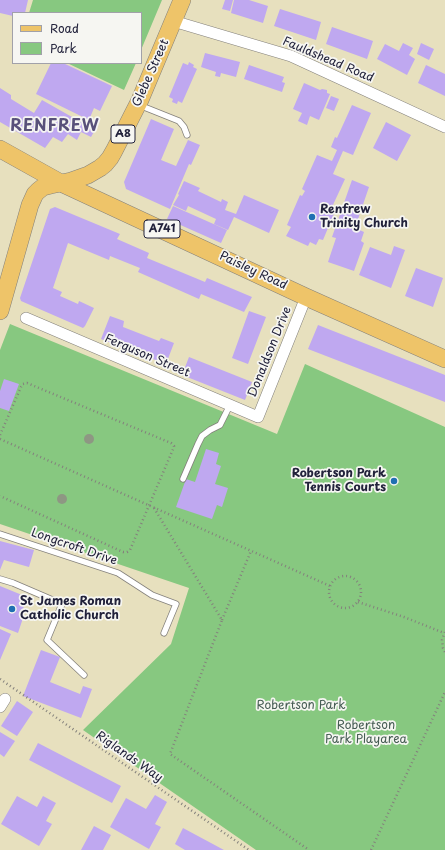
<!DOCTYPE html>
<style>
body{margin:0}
#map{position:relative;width:445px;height:850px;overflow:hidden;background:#e7e0be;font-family:"Playpen Sans",sans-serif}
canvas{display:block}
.legend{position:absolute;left:12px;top:12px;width:130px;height:52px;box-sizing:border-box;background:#f6f6f2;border:1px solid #a1a1a9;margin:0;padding:5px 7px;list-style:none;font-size:12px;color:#22223b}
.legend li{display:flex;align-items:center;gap:8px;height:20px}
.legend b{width:20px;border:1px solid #a1a1a9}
</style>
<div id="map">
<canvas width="445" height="850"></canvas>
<ul class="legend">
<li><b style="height:5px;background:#eec469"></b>Road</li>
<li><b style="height:11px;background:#87c880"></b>Park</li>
</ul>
</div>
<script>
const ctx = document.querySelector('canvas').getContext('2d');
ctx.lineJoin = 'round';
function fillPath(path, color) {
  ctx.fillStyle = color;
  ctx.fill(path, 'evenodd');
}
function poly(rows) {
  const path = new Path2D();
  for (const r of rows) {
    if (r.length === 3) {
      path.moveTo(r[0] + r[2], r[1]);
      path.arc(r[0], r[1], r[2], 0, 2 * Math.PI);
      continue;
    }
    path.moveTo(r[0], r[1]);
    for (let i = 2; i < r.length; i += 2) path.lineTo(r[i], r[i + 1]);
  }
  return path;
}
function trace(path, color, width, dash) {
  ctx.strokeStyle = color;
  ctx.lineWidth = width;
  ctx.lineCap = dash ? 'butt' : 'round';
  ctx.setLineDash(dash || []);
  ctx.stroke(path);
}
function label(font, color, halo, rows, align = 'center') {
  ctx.font = font + ' "Playpen Sans",sans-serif';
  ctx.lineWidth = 3.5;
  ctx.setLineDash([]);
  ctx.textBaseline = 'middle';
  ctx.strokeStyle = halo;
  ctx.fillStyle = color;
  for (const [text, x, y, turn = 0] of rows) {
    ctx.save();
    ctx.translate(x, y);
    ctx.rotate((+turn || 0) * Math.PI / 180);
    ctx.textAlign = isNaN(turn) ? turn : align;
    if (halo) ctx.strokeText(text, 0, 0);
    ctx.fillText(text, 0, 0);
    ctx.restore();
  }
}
fillPath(poly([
 [33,0,162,0,141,50,141,13,29,13],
 [67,63,136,63,124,90],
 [10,324,277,434,305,364,445,427,445,850,256,850,83,730,171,644,189,588,0,524,0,350]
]), '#87c880');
fillPath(poly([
 [0,0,28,0,25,13,13,13,13,16,0,13],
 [225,0,233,0,230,11,222,9],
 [234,0,249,0,268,6,263,23,231,13],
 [280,9,321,22,316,40,274,26],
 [332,27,373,41,367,59,326,44],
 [403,43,413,48,409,55,415,59,407,75,377,59,385,44,399,51],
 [421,43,434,49,429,60,417,54],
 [205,53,240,62,236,77,221,73,220,77,215,76,216,72,201,67],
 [189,62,194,65,193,67,197,69,182,103,178,101,177,104,172,102,173,99,169,97,183,63,188,65],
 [51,63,63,63,112,86,100,111,94,108,89,120,36,94],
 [249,65,284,77,282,82,285,83,282,92,244,79],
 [426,65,445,74,445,96,418,83],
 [304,83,320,90,322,89,327,90,327,93,330,94,319,120,310,116,307,125,298,121,302,113,293,109],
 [0,88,11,95,11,99,34,113,42,100,95,130,91,137,81,132,77,140,68,134,62,142,53,137,45,148,0,122],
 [331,96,339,99,334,111,326,108],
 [352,105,371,113,353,155,343,151,333,174,345,179,332,207,336,209,323,240,319,239,316,245,310,242,308,246,286,236,291,227,287,225,300,195,302,196,305,191,302,189,317,155,332,161,337,150,331,147,335,137,337,138],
 [151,119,174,129,161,160,176,166,188,140,200,145,191,165,189,164,170,209,126,189,124,182],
 [386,122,411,135,397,161,373,148],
 [352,180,369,187,355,228,364,232,361,241,364,243,354,271,328,262,336,238,332,237],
 [184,181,200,188,198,191,221,202,222,199,228,202,225,210,236,214,244,195,279,210,269,233,234,217,228,230,214,224,216,219,188,206,186,211,173,205,179,195,178,194],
 [173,206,227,230,221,243,167,219],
 [55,207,120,234,117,239,149,253,147,258,205,282,207,278,252,297,244,312,201,294,199,299,138,272,140,268,110,256,109,260,68,243,53,288,62,292,60,296,78,304,79,301,94,308,85,326,83,328,21,301,20,298,50,209],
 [394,246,405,250,391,288,359,275,370,247,391,255],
 [416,268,443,278,433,307,405,296],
 [249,311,266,317,248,364,232,358],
 [110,316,124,321,123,327,159,341,161,338,174,343,166,364,101,339],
 [318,325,445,375,445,402,308,349],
 [189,357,252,382,245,400,182,375],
 [4,379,19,384,9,411,0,408,0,391],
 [206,449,219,453,216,464,221,466,215,484,228,488,222,507,217,505,212,519,176,507,186,479,195,482],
 [0,541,34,550,29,567,4,560,0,570],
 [0,586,22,595,21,599,26,601,20,617,23,618,18,633,0,626],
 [0,629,11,634,0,660],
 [41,650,60,657,50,682,80,694,83,686,92,689,81,718,23,696],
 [17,701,33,712,17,736,1,726],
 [0,732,15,741,4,757,0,754],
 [38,743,121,786,112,803,29,760],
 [155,795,167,802,155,824,161,827,149,849,110,827,126,798,146,809],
 [17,796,37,807,43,796,56,803,46,821,52,824,39,846,1,824],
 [94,826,111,835,103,850,81,850],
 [183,828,224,850,185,850,175,844]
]), '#bfa8f0');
const service = poly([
 [139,105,179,121,184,127,187,135],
 [183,479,198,444,202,436,210,430,220,425,230,405],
 [0,534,118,573,152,595,176,604,164,633],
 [0,579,13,583,62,604,47,640,84,675]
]);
const minor = poly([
 [173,21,291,56,445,127],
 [26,318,258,417,306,297],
 [0,707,5,699]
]);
const primary = poly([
 [0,149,61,183,306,297,445,359],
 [0,311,30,205,35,194,38,191,43,187,51,185,71,181,88,175,100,168,105,164,110,158,114,151,140,100,182,0]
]);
trace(service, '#84817c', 7);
trace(minor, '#84817c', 12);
trace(primary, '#84817c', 18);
trace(poly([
 [0,435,21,387,23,384,27,383,171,443,174,446,174,447,130,550,127,552,123,552,0,496],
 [0,439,330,586],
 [154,508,222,620,170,754,309,850],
 [345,592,16],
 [358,602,404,617,444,633],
 [222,620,251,551],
 [445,632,442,640,443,648,445,652],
 [0,679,249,850],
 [371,850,445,692]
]), '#84817c', 2.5, [1, 3]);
trace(service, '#fff', 5.5);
trace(minor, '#fff', 11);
trace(primary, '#eec469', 17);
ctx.fillStyle = '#8e9783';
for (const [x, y] of [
 [89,439],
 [62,499]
]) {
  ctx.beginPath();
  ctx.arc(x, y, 5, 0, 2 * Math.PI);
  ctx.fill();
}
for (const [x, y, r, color] of [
 [312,217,4,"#1f6fb2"],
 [394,481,4,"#1f6fb2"],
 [12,609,4,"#1f6fb2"]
]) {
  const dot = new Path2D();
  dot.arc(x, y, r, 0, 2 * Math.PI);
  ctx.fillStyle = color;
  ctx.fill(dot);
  trace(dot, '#f6f6f2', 1.5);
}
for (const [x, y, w] of [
 [123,134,24],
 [162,229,36]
]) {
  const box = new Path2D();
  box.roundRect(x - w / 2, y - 9, w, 18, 3);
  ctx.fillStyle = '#f6f6f2';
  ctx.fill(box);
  trace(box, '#22223b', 1);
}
label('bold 11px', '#22223b', null, [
 ["A8",123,134],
 ["A741",162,229]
]);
label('12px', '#22223b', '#f6f6f2', [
 ["Fauldshead Road",328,60,23],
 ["Glebe Street",151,73,-66],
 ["Paisley Road",253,271,25],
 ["Donaldson Drive",270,352,-68],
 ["Ferguson Street",147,356,23],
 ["Longcroft Drive",74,547,19],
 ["Riglands Way",129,757,35]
]);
label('bold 12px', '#22223b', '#f6f6f2', [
 ["Renfrew",320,210],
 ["Trinity Church",320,224],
 ["Robertson Park",386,474,"right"],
 ["Tennis Courts",386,488,"right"],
 ["St James Roman",20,602],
 ["Catholic Church",20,616]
], 'left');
label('12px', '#455c53', '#f6f6f2', [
 ["Robertson Park",301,706],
 ["Robertson",366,726],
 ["Park Playarea",366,740]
]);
ctx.letterSpacing = '1px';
label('bold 16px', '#59517a', '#f6f6f2', [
 ["RENFREW",55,127]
]);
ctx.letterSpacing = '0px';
</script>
